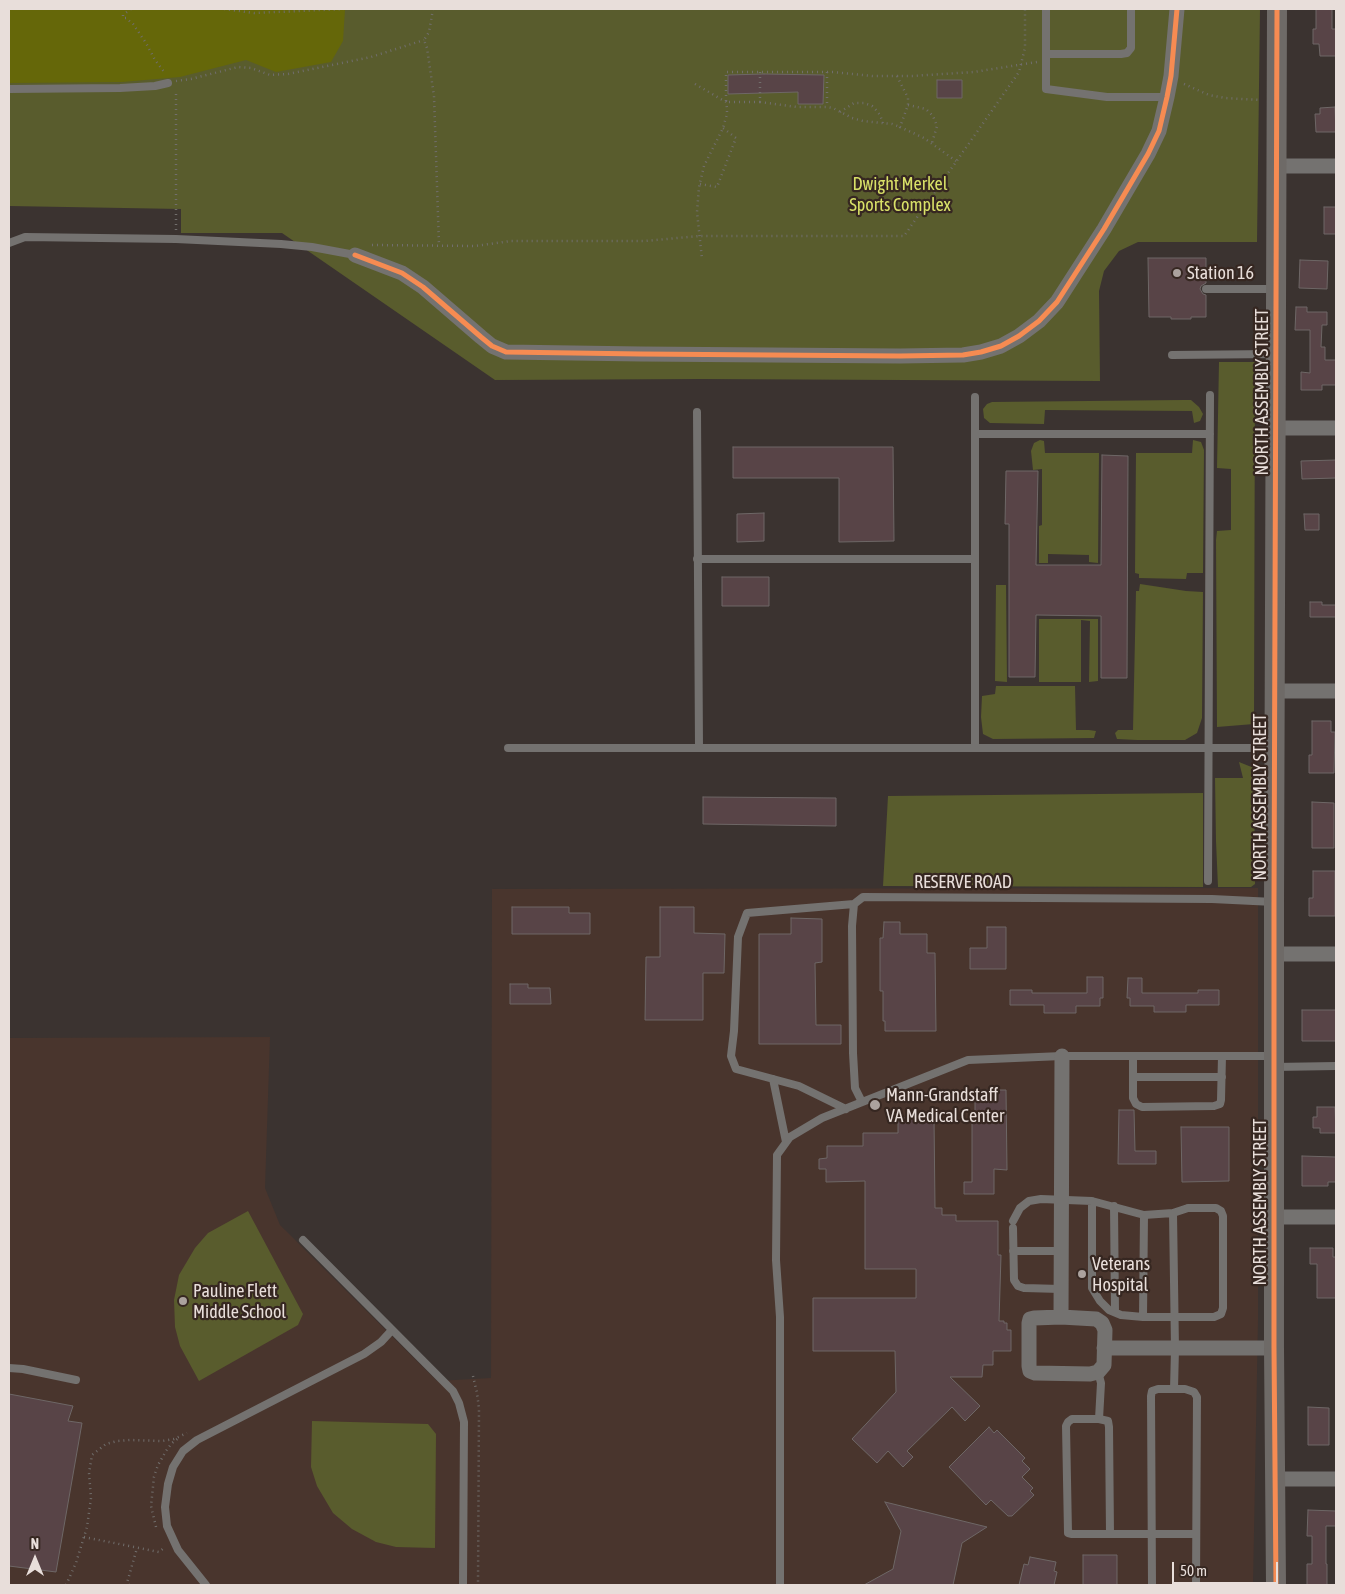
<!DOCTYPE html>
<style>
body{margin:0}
#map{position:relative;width:1345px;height:1594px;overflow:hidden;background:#3b3330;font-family:"Asap Condensed",sans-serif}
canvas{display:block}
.frame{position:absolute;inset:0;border:10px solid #e8deda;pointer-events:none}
.north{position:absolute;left:10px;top:1534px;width:50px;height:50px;-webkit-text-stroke:4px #362721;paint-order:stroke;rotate:0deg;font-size:14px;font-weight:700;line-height:20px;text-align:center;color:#e8deda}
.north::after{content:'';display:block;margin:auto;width:18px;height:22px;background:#e8deda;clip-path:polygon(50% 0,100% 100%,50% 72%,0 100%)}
.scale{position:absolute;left:1172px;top:1562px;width:106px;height:22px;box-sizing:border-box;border:2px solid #e8deda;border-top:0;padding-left:6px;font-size:15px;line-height:18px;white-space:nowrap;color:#e8deda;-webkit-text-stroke:4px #362721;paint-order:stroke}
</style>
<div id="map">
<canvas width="1345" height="1594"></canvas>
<div class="frame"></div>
<div class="north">N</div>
<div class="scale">50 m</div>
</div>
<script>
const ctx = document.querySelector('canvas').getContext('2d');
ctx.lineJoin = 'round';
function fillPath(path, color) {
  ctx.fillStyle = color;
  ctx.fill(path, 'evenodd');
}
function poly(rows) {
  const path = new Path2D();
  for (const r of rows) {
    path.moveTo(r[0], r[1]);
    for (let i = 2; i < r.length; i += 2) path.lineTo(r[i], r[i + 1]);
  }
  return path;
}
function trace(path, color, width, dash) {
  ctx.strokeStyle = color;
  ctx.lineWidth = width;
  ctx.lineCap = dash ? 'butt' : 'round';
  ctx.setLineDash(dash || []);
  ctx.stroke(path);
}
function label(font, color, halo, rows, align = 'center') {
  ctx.font = font + ' "Asap Condensed",sans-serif';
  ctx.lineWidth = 4.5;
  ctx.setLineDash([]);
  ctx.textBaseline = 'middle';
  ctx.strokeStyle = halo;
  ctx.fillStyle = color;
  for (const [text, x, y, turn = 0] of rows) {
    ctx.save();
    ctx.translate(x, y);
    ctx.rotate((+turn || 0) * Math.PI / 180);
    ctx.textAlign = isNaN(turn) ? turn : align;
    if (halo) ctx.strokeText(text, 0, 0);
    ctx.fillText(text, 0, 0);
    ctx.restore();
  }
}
fillPath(poly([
 [1258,888,1258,1320,1253,1585,9,1585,9,1038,270,1037,265,1188,280,1225,437,1381,491,1378,492,889]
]), '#49352d');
fillPath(poly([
 [96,9,1260,9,1257,242,1138,242,1119,251,1104,271,1099,291,1100,381,702,379,495,380,282,233,181,233,181,209,9,206,9,21],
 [1219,362,1255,362,1254,724,1217,727,1216,540,1217,531,1231,530,1231,469,1217,468],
 [1182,400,1191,400,1199,407,1203,414,1200,421,1194,423,1192,411,1045,410,1044,424,990,423,984,418,983,409,987,404,992,402],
 [1040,440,1044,441,1045,453,1099,453,1098,563,1089,562,1089,555,1048,554,1048,563,1039,563,1039,526,1042,525,1042,469,1033,470,1031,451,1034,443],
 [1193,440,1201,442,1204,450,1203,573,1187,573,1186,579,1139,578,1139,574,1135,573,1136,453,1192,453],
 [1140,584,1186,591,1203,592,1202,718,1197,733,1185,740,1137,740,1117,739,1115,733,1118,730,1133,730,1136,591,1139,591],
 [996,585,1006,585,1007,682,995,681],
 [1039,619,1098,619,1098,681,1089,682,1090,621,1081,620,1081,682,1039,682],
 [996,686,1075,686,1076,730,1089,730,1096,731,1094,738,993,739,983,734,981,717,982,696,995,694],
 [1239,762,1254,768,1255,884,1251,887,1218,887,1216,841,1215,778,1243,778],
 [1203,793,1203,887,883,886,888,796],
 [248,1211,303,1314,298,1325,199,1381,180,1346,175,1327,174,1300,179,1275,195,1248,208,1233],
 [312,1421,428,1424,436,1434,435,1548,396,1547,376,1542,352,1529,333,1513,317,1486,311,1467]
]), '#595c2d');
fillPath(poly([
 [9,9,345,9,343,41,331,62,276,72,246,60,180,77,122,82,9,83]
]), '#656709');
const building = poly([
 [1316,9,1332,9,1332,29,1336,29,1336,56,1320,56,1319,44,1313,44,1313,29,1316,29,1316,9],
 [764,74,824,75,823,104,798,104,798,92,728,94,728,75,764,74],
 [937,80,962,80,962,98,937,98,937,80],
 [1335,107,1336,132,1316,132,1315,114,1320,114,1320,108,1335,107],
 [1324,207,1336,207,1336,234,1324,234,1324,207],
 [1148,258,1206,258,1206,283,1201,286,1200,289,1203,294,1206,295,1206,317,1191,317,1191,319,1171,319,1171,317,1149,317,1148,258],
 [1300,260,1328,261,1327,289,1299,288,1300,260],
 [1296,307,1307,307,1307,312,1327,312,1327,325,1322,325,1321,347,1325,347,1325,360,1336,360,1336,385,1322,385,1322,390,1301,390,1301,372,1310,373,1310,330,1295,330,1296,307],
 [733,447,893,447,894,541,839,542,839,478,733,478,733,447],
 [1102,455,1128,456,1127,678,1101,678,1101,616,1036,615,1035,677,1009,677,1009,524,1005,524,1006,471,1038,471,1036,565,1101,565,1102,455],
 [1336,460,1336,478,1302,479,1301,461,1336,460],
 [764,513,764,541,737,542,737,514,764,513],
 [1304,514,1319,514,1319,530,1305,530,1304,514],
 [722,577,769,577,769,606,722,606,722,577],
 [1310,602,1322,602,1322,605,1336,605,1336,617,1310,617,1310,602],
 [1312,721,1331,721,1331,732,1335,732,1334,773,1309,773,1309,755,1312,755,1312,721],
 [703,797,836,798,836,826,703,824,703,797],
 [1312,802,1334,803,1334,848,1312,848,1312,802],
 [1313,871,1335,871,1335,916,1309,916,1309,898,1313,898,1313,871],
 [512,907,569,907,569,913,590,913,590,934,512,934,512,907],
 [660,907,694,907,694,933,725,934,724,973,703,973,703,1020,645,1020,646,957,660,957,660,907],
 [791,918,822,919,822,962,815,963,816,1025,841,1025,841,1044,759,1044,759,934,791,934,791,918],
 [884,922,900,922,900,934,927,934,927,953,935,953,936,1031,885,1031,885,1021,883,1021,883,991,880,991,880,938,883,938,884,922],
 [987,927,1006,927,1006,969,970,969,970,948,987,948,987,927],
 [1087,977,1103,977,1103,998,1100,998,1100,1006,1076,1006,1076,1013,1044,1013,1044,1005,1010,1005,1010,990,1032,990,1032,993,1087,993,1087,977],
 [1128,978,1142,978,1142,993,1198,993,1198,990,1219,990,1219,1005,1186,1005,1186,1012,1154,1012,1154,1006,1130,1006,1130,998,1127,998,1128,978],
 [510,984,528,984,528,988,550,988,551,1004,510,1004,510,984],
 [1302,1010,1336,1010,1336,1041,1302,1041,1302,1010],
 [975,1090,1006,1090,1007,1170,994,1169,994,1194,964,1194,964,1182,972,1182,972,1122,975,1122,975,1090],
 [1317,1107,1335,1107,1336,1133,1320,1133,1320,1128,1313,1128,1313,1117,1317,1117,1317,1107],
 [1119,1110,1134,1110,1135,1151,1156,1151,1156,1164,1118,1164,1119,1110],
 [898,1118,934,1118,935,1208,942,1208,942,1215,956,1215,956,1221,998,1221,998,1255,1001,1255,999,1321,1004,1321,1004,1323,1007,1323,1007,1330,1011,1330,1011,1351,993,1351,993,1365,983,1365,982,1377,950,1377,980,1406,965,1421,952,1407,907,1451,913,1457,903,1467,888,1451,877,1463,852,1439,896,1392,895,1351,813,1351,813,1298,916,1298,916,1269,865,1269,865,1181,826,1182,826,1169,819,1169,819,1159,827,1158,827,1146,863,1146,863,1133,898,1133,898,1118],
 [1181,1127,1229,1127,1229,1181,1182,1182,1181,1127],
 [1302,1156,1336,1157,1336,1182,1328,1182,1328,1186,1302,1186,1302,1156],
 [1310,1248,1333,1248,1333,1257,1336,1257,1336,1298,1317,1298,1317,1264,1310,1264,1310,1248],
 [9,1394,73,1406,68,1421,82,1423,56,1572,9,1566,9,1394],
 [1308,1407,1329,1408,1329,1445,1308,1445,1308,1407],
 [989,1427,994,1433,997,1430,1025,1458,1022,1461,1030,1469,1022,1477,1033,1488,1030,1491,1034,1495,1012,1516,1008,1516,991,1500,986,1505,949,1467,989,1427],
 [885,1502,987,1527,962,1543,953,1585,864,1585,893,1569,901,1531,885,1502],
 [1308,1510,1336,1511,1336,1526,1326,1526,1326,1564,1327,1564,1327,1585,1307,1585,1307,1564,1312,1564,1312,1536,1307,1536,1308,1510],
 [1083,1555,1117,1555,1117,1585,1083,1585,1083,1555],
 [1030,1557,1056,1562,1054,1571,1057,1572,1054,1585,1019,1585,1024,1564,1028,1565,1030,1557]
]);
fillPath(building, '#584447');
trace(building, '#6e6766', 1);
trace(poly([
 [131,9,123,15,123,18,126,18,133,24,146,43,155,60,165,73],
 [224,9,254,13,344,9],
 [433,9,429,32,424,40,427,48,434,96,439,246],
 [760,72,760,102,726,102,726,72,833,72,872,76,912,76,974,72,1037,62],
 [827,72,827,107],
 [897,76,908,98,908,105,900,127,924,138,956,161],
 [176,81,191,79,238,67,251,68,270,75,288,74,371,57,424,40],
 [695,84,726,102,727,108,727,114,723,128,704,166,699,187,697,212,702,259],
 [1184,84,1209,95,1225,98,1261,100],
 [760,102,797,107,827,107,833,108,852,118,863,121,892,124,900,127],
 [908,105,926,109,933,116,937,126,932,143],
 [840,112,854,103,864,103,872,106,876,110,880,115,883,123],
 [700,184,717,187,736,138,723,128],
 [176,230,176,90],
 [372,245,475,246,511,241,645,241,699,236,904,236,1019,72,1025,48,1025,9],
 [473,1376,477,1393,479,1409,478,1585],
 [156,1527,151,1506,154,1477,158,1465,166,1451,172,1443,180,1437],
 [84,1537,159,1552,165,1547],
 [66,1585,76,1563,87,1527,91,1498,89,1473,92,1455,106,1444,117,1441,130,1440,162,1441,174,1439,187,1433],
 [129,1585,127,1583,137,1548]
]), '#716e6c', 2.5, [1, 4]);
trace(poly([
 [1046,9,1046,89,1107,97,1167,97],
 [1046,54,1121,54,1127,53,1131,48,1131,9],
 [9,89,120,88,155,86,168,83],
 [9,243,25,237,176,239,281,244,312,247,355,255],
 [1206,289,1276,289],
 [1172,355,1274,354],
 [697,412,699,748],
 [975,434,1210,434],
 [697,559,975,559],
 [508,748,1274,748],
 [975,748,975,397],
 [1208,881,1210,395],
 [1133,1056,1133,1098,1136,1104,1142,1107,1214,1106,1220,1104,1221,1100,1222,1056],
 [1274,1067,1336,1066],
 [1133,1077,1222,1077],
 [773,1079,786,1142],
 [862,1102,855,1088,853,1053,852,926,854,904,863,897,1212,899,1274,902],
 [846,1109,799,1086,736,1069,731,1056,734,1031,738,937,747,913,854,904],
 [1092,1201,1092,1288,1100,1301,1109,1310,1121,1315,1143,1317],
 [1114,1206,1115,1312],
 [1188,1208,1216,1208,1221,1211,1223,1216,1223,1308,1221,1314,1214,1317,1143,1317,1144,1215,1173,1213,1188,1208],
 [1173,1213,1175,1349,1174,1389],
 [1013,1221,1020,1208,1029,1201,1041,1199,1092,1201,1144,1215],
 [1013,1228,1014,1280,1018,1286,1024,1288,1061,1289],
 [303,1240,453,1391,459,1403,464,1422,463,1585],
 [1013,1251,1062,1251],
 [9,1368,23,1369,76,1380],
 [1098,1372,1101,1383,1099,1419,1072,1419,1068,1422,1066,1426,1068,1533,1072,1534,1196,1534],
 [1099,1419,1108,1421,1109,1427,1110,1534],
 [206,1585,178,1550,167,1526,165,1507,168,1484,173,1467,183,1451,197,1440,364,1354,381,1342,392,1330],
 [780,1585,780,1317,776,1260,777,1155,790,1137,822,1118,968,1060,1062,1056,1274,1056],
 [1152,1585,1151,1396,1152,1391,1158,1389,1185,1389,1194,1392,1197,1397,1196,1585]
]), '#747270', 8);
trace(poly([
 [1277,166,1336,166],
 [355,255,402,273,423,287,481,337,492,346,506,352,641,354,900,356,963,355,981,352,1001,346,1019,336,1039,321,1057,302,1104,229,1148,154,1159,131,1167,97,1171,76,1177,9],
 [1276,428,1336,428],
 [1274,691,1336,691],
 [1274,954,1336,954],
 [1274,1217,1336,1217],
 [1061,1317,1062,1056],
 [1061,1317,1096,1319,1102,1323,1105,1330,1104,1365,1098,1372,1090,1374,1035,1373,1030,1371,1029,1366,1029,1323,1030,1319,1034,1318,1061,1317],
 [1104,1348,1274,1348],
 [1275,1479,1336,1479]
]), '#747270', 15);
trace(poly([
 [1276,1585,1274,1348,1274,902,1277,9]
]), '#6e6a67', 20);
trace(poly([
 [355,255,402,273,423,287,481,337,492,346,506,352,641,354,900,356,963,355,981,352,1001,346,1019,336,1039,321,1057,302,1104,229,1148,154,1159,131,1167,97,1171,76,1177,9],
 [1276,1585,1274,1348,1274,902,1277,9]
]), '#f68b52', 5);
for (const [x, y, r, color] of [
 [1177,273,5,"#aba29e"],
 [875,1105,6,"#aba29e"],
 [1082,1274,5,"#aba29e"],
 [183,1301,5,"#aba29e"]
]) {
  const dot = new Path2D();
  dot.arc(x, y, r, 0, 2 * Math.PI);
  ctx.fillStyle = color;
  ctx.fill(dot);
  trace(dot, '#362721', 2);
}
label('18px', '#d9e168', '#362721', [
 ["Dwight Merkel",900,184],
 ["Sports Complex",900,205]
]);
label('18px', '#e8deda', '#362721', [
 ["Station 16",1187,273],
 ["Mann-Grandstaff",886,1095],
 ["VA Medical Center",886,1116],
 ["Veterans",1092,1264],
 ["Hospital",1092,1285],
 ["Pauline Flett",193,1291],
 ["Middle School",193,1312]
], 'left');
label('18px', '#e8deda', '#362721', [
 ["NORTH ASSEMBLY STREET",1262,392,-90],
 ["NORTH ASSEMBLY STREET",1260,797,-90],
 ["RESERVE ROAD",963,882],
 ["NORTH ASSEMBLY STREET",1260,1202,-90]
]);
</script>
